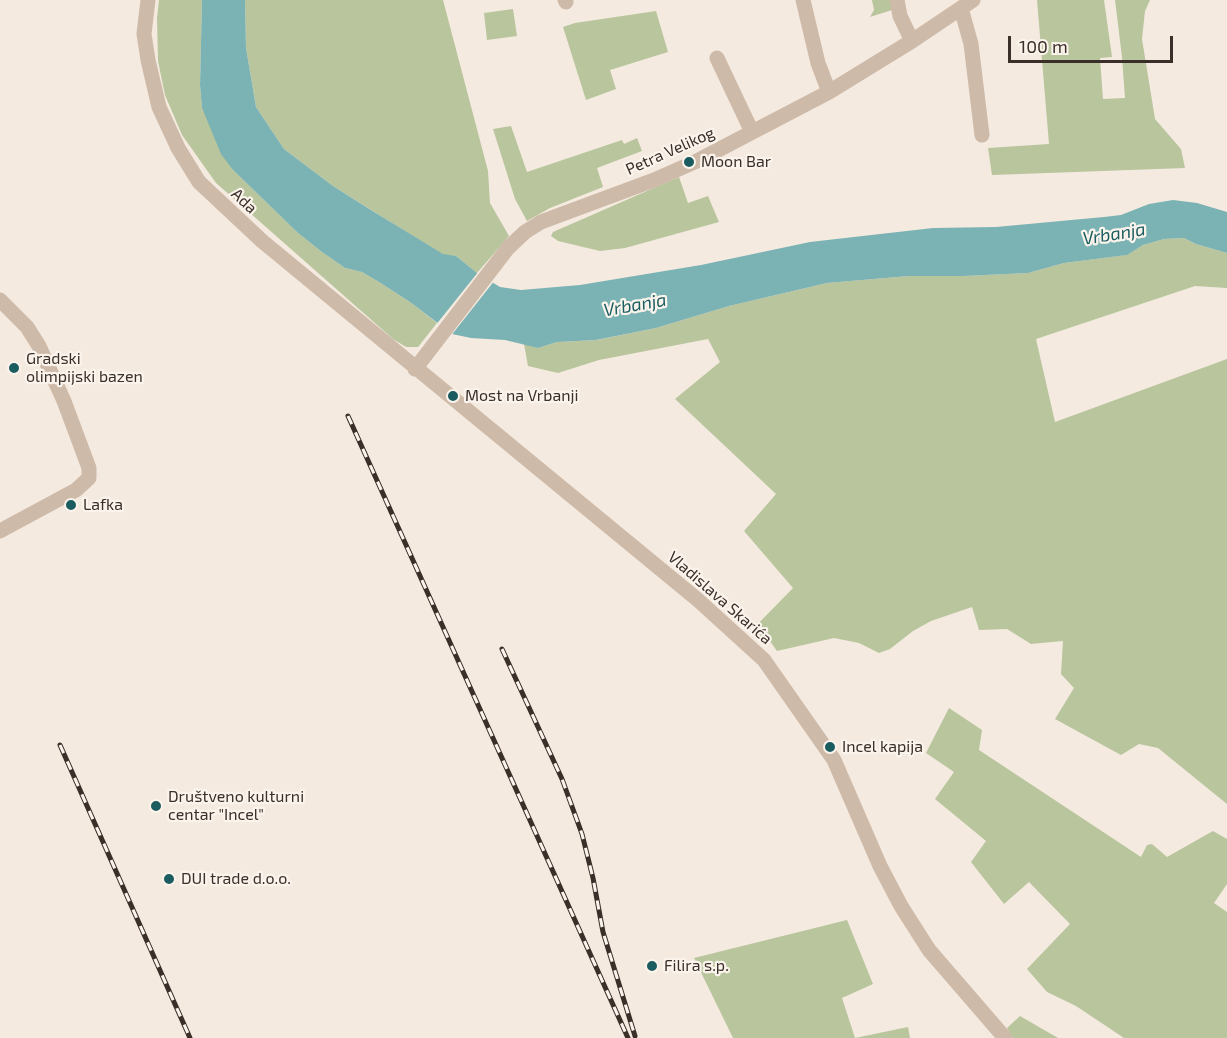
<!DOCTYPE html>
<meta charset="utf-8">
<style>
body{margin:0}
#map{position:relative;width:1227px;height:1038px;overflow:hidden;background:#f5eadf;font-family:"Exo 2",sans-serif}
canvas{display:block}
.scale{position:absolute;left:1008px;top:36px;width:165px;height:27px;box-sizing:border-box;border:3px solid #3b2f29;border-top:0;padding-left:8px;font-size:18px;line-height:21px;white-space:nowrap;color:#3b2f29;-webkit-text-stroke:4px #fbf4ec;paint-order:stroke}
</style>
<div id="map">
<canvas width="1227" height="1038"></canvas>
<div class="scale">100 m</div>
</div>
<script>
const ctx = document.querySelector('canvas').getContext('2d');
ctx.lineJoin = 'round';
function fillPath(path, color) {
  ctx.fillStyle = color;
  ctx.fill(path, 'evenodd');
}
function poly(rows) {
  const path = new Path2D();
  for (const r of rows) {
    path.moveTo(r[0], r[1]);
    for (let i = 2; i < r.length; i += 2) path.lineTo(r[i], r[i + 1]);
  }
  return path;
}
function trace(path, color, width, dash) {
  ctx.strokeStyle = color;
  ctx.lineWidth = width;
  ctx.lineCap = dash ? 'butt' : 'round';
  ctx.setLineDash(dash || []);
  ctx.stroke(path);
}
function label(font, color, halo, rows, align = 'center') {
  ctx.font = font + ' "Exo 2",sans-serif';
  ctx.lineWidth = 4.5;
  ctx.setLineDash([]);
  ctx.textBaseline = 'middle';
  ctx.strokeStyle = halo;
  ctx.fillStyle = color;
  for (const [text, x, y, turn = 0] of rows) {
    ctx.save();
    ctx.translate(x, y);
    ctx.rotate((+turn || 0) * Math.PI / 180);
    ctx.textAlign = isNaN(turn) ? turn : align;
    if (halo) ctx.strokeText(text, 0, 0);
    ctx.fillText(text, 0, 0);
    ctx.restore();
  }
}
fillPath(poly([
 [159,0,202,0,200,85,202,108,233,170,298,233,322,252,345,268,362,272,379,282,410,302,437,323,418,347,406,347,393,339,216,183,182,135,165,95,158,61,157,18],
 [245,0,443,0,488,171,490,203,509,236,477,273,456,256,444,255,421,241,333,186,284,149,256,107,246,48],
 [872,0,893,0,895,9,870,17,874,10],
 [1037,0,1104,0,1112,57,1100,58,1103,99,1125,98,1122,57,1115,0,1150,0,1145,11,1142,39,1155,119,1181,149,1185,168,992,175,988,148,1049,144],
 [513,9,517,36,487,40,484,13],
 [656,11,668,52,610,70,616,89,586,100,563,27,575,23],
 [511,126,527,172,622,140,624,144,637,138,642,151,597,168,603,187,550,208,527,221,515,199,493,129],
 [679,177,688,203,708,196,719,222,625,248,600,251,558,241,551,236,553,232],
 [1184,238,1196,244,1227,253,1227,288,1195,286,1036,339,1055,422,1227,359,1227,804,1158,748,1139,744,1121,755,1055,719,1074,688,1061,674,1063,641,1031,644,1007,629,979,630,972,607,931,621,913,631,890,649,879,653,859,643,834,638,777,651,770,641,750,632,793,588,744,531,776,494,675,399,720,362,708,339,599,360,558,373,528,366,524,344,538,348,557,342,597,340,656,328,729,306,827,283,909,276,964,276,1028,273,1064,263,1126,255,1143,245,1164,239],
 [949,708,982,730,979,750,1141,857,1147,845,1152,844,1167,857,1213,831,1227,839,1227,884,1214,903,1227,912,1227,1038,1124,1038,1076,1006,1047,992,1027,969,1070,924,1029,882,1004,904,971,862,986,841,935,799,954,772,926,753],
 [847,920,873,984,842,998,855,1038,908,1027,910,1038,733,1038,694,958],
 [1020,1016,1058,1038,1013,1038,1007,1028]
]), '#b8c59d');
fillPath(poly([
 [202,0,245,0,246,48,256,107,284,149,333,186,371,210,443,254,456,256,477,273,500,287,521,290,580,285,701,265,810,242,933,228,996,227,1104,217,1121,215,1149,204,1173,200,1197,203,1227,212,1227,253,1196,244,1184,238,1164,239,1143,245,1127,255,1064,263,1028,273,964,276,909,276,827,283,729,306,656,328,596,340,557,342,538,348,505,340,471,338,452,334,410,302,379,282,362,272,345,268,322,252,298,233,233,170,221,154,202,108,200,85]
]), '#7bb2b4');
fillPath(poly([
 [479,271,495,280,450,337,435,326]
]), '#f5eadf');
trace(poly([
 [148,0,144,34,148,60,159,107,178,148,199,182,262,241,698,600,764,660,834,760,880,866,901,906,929,950,1005,1038],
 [565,0,566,2],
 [803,0,818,63,829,92],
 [897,0,900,16,912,41],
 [961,8,971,44,982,135],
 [717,58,752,132],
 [0,300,27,327,39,346,64,401,89,468,89,478,76,490,0,531],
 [415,369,508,248,525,232,541,222,654,180,697,161,829,92,912,41,973,0]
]), '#cebaa9', 15);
const rail = poly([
 [348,416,628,1038],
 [502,649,562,779,582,834,593,878,603,932,635,1036],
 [60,745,190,1038]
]);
trace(rail, '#3b2f29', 5);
trace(rail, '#fbf4ec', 3, [9]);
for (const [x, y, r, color] of [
 [689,162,6,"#1b5c60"],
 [14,368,6,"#1b5c60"],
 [453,396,6,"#1b5c60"],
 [71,505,6,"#1b5c60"],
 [830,747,6,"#1b5c60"],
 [156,806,6,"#1b5c60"],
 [169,879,6,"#1b5c60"],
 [652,966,6,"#1b5c60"]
]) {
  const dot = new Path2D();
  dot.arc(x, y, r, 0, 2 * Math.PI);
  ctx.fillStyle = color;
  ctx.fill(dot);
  trace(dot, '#fbf4ec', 2);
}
label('16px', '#3b2f29', '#fbf4ec', [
 ["Petra Velikog",670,151,-24],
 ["Ada",244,201,43],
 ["Vladislava Skarića",720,598,41]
]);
label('16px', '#3b2f29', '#fbf4ec', [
 ["Moon Bar",701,162],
 ["Gradski",26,359],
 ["olimpijski bazen",26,377],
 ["Most na Vrbanji",465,396],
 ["Lafka",83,505],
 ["Incel kapija",842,747],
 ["Društveno kulturni",168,797],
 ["centar \"Incel\"",168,815],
 ["DUI trade d.o.o.",181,879],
 ["Filira s.p.",664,966]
], 'left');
label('italic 18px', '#1b5c60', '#fbf4ec', [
 ["Vrbanja",1114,234,-9],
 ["Vrbanja",635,305,-10]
]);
</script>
